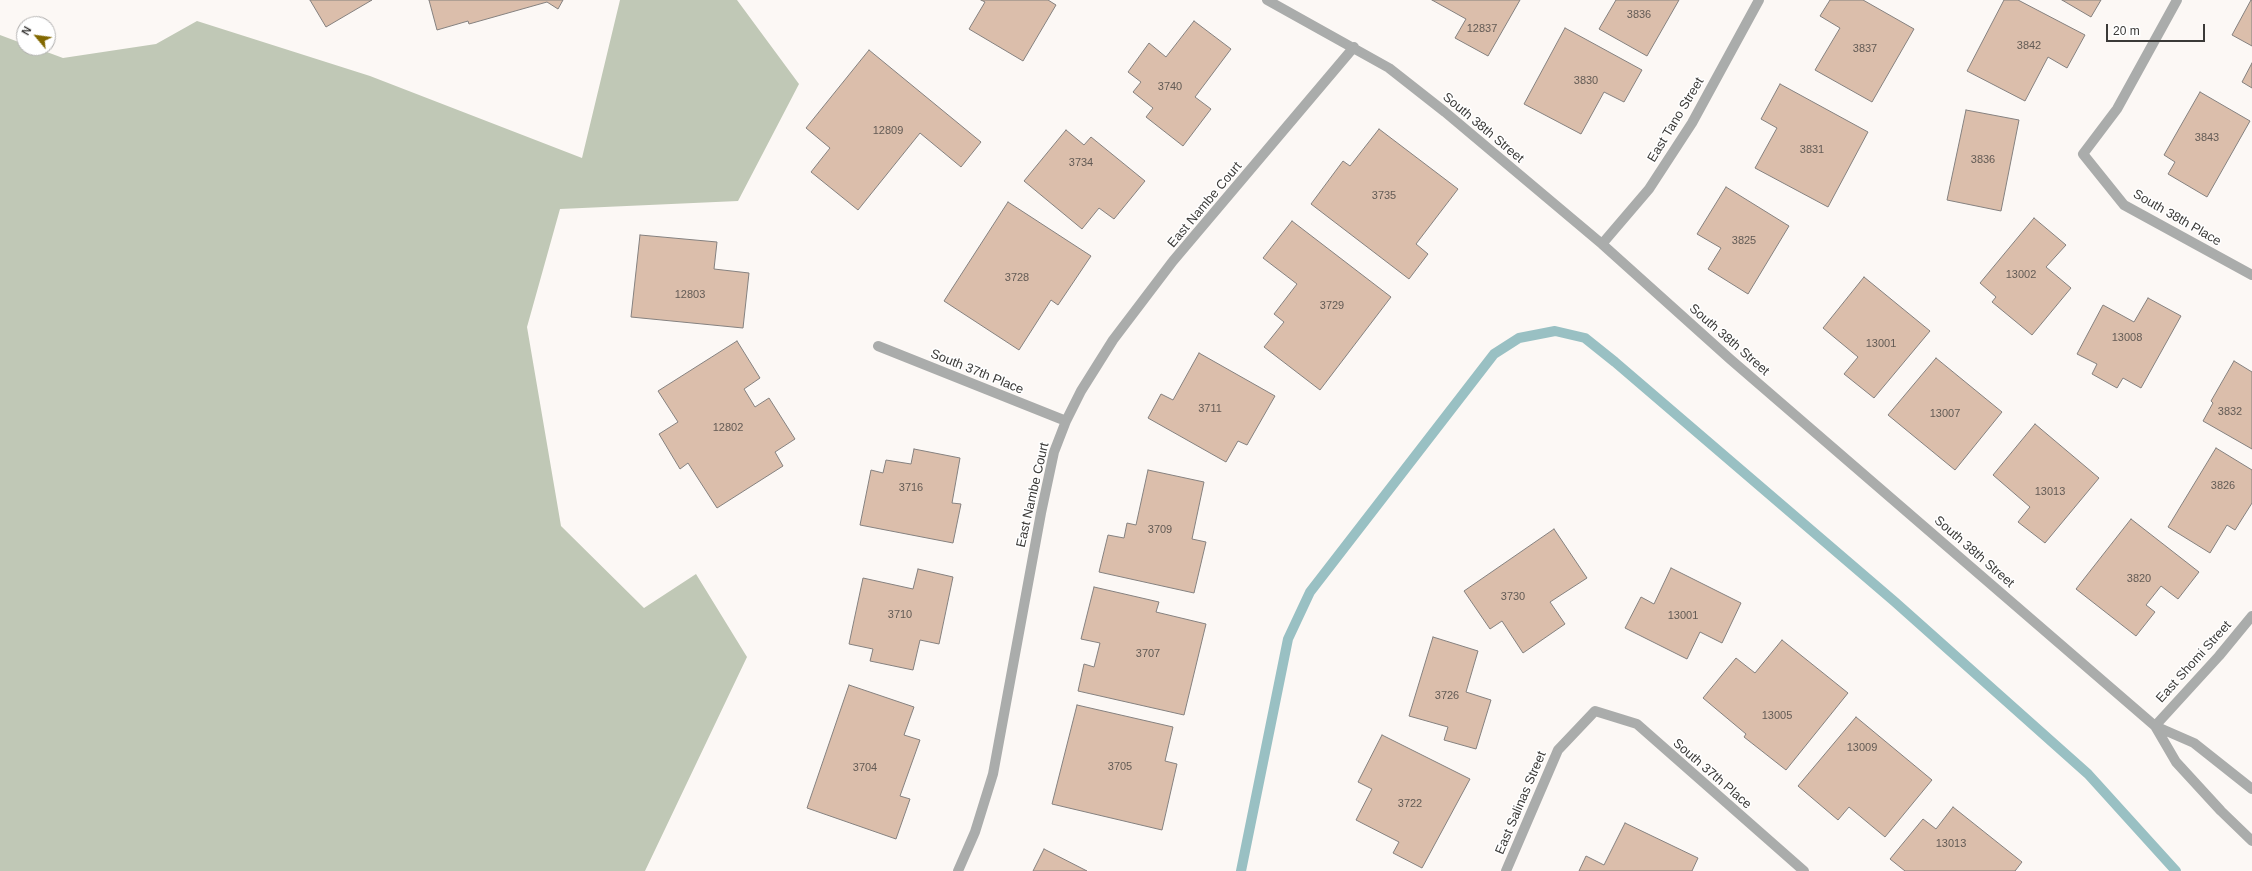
<!DOCTYPE html>
<style>
body{margin:0}
#map{position:relative;width:2252px;height:871px;overflow:hidden;background:#fcf8f5;font-family:Helvetica,sans-serif}
canvas{display:block}
.north{position:absolute;left:16px;top:16px;width:40px;height:40px;box-sizing:border-box;background:#fff;border:1px solid #b1b0af;border-radius:50%;rotate:299deg;font-size:11px;font-weight:700;line-height:16px;text-align:center;color:#3b3a38}
.north::after{content:'';display:block;margin:auto;width:14px;height:18px;background:#826800;clip-path:polygon(50% 0,100% 100%,50% 72%,0 100%)}
.scale{position:absolute;left:2106px;top:24px;width:99px;height:18px;box-sizing:border-box;border:2px solid #3b3a38;border-top:0;padding-left:5px;font-size:12px;line-height:14px;white-space:nowrap;color:#3b3a38;-webkit-text-stroke:3px #fff;paint-order:stroke}
</style>
<div id="map">
<canvas width="2252" height="871"></canvas>
<div class="north">N</div>
<div class="scale">20 m</div>
</div>
<script>
const ctx = document.querySelector('canvas').getContext('2d');
ctx.lineJoin = 'round';
function fillPath(path, color) {
  ctx.fillStyle = color;
  ctx.fill(path, 'evenodd');
}
function poly(rows) {
  const path = new Path2D();
  for (const r of rows) {
    path.moveTo(r[0], r[1]);
    for (let i = 2; i < r.length; i += 2) path.lineTo(r[i], r[i + 1]);
  }
  return path;
}
function trace(path, color, width, dash) {
  ctx.strokeStyle = color;
  ctx.lineWidth = width;
  ctx.lineCap = dash ? 'butt' : 'round';
  ctx.setLineDash(dash || []);
  ctx.stroke(path);
}
function label(font, color, halo, rows, align = 'center') {
  ctx.font = font + ' Helvetica,sans-serif';
  ctx.lineWidth = 3;
  ctx.setLineDash([]);
  ctx.textBaseline = 'middle';
  ctx.strokeStyle = halo;
  ctx.fillStyle = color;
  for (const [text, x, y, turn = 0] of rows) {
    ctx.save();
    ctx.translate(x, y);
    ctx.rotate((+turn || 0) * Math.PI / 180);
    ctx.textAlign = isNaN(turn) ? turn : align;
    if (halo) ctx.strokeText(text, 0, 0);
    ctx.fillText(text, 0, 0);
    ctx.restore();
  }
}
fillPath(poly([
 [620,0,737,0,799,84,738,201,560,209,527,327,561,526,644,608,696,574,747,657,645,871,0,871,0,35,24,44,24,48,36,48,63,58,156,44,197,21,370,76,582,158]
]), '#c0c8b6');
trace(poly([
 [1241,871,1288,639,1310,592,1494,354,1519,338,1555,331,1585,338,1615,362,1895,602,2088,774,2176,871]
]), '#99c0c3', 10);
const building = poly([
 [310,0,372,0,326,27,310,0],
 [429,0,563,0,558,9,547,2,469,24,468,21,437,30,429,0],
 [981,0,1048,0,1056,5,1023,61,969,29,985,2,981,0],
 [1432,0,1520,0,1488,56,1455,38,1466,19,1432,0],
 [1616,0,1679,0,1647,56,1599,29,1616,0],
 [1830,0,1863,0,1914,29,1872,102,1815,70,1840,28,1820,16,1830,0],
 [2004,0,2018,0,2085,35,2067,68,2048,57,2025,101,1967,71,2004,0],
 [2062,0,2101,0,2091,17,2062,0],
 [2251,0,2252,0,2252,46,2232,35,2251,0],
 [1194,21,1231,49,1195,97,1211,109,1183,146,1146,117,1153,108,1133,92,1141,82,1128,72,1149,43,1166,57,1194,21],
 [1565,28,1642,70,1624,102,1604,92,1581,134,1524,104,1565,28],
 [869,50,981,142,961,167,920,133,858,210,811,172,830,148,806,128,869,50],
 [2252,63,2252,88,2242,82,2252,63],
 [1780,84,1868,132,1828,207,1755,168,1777,128,1761,119,1780,84],
 [2200,92,2250,121,2207,197,2168,174,2175,162,2164,155,2200,92],
 [1966,110,2019,120,2001,211,1947,200,1966,110],
 [1379,129,1458,189,1416,244,1428,254,1409,279,1311,204,1343,161,1350,166,1379,129],
 [1066,130,1084,145,1091,137,1145,181,1114,219,1099,208,1082,229,1024,181,1066,130],
 [1726,187,1789,226,1748,294,1708,269,1721,248,1697,234,1726,187],
 [1008,202,1091,256,1058,305,1051,300,1019,350,944,301,1008,202],
 [2034,218,2066,245,2046,267,2071,288,2032,335,1992,302,1996,297,1980,283,2034,218],
 [1292,221,1391,297,1320,390,1264,347,1284,322,1274,314,1297,284,1263,258,1292,221],
 [640,235,717,242,714,269,749,273,743,328,631,317,640,235],
 [1864,277,1930,331,1874,398,1844,374,1858,357,1823,328,1864,277],
 [2148,298,2181,316,2141,388,2123,378,2117,388,2092,374,2097,364,2077,354,2103,305,2134,322,2148,298],
 [737,341,760,378,744,389,755,407,769,398,795,439,775,452,783,466,717,508,688,463,680,469,659,434,678,422,658,391,737,341],
 [1199,353,1275,396,1247,445,1238,441,1226,462,1148,418,1161,394,1173,400,1199,353],
 [1936,358,2002,412,1955,470,1888,415,1936,358],
 [2234,361,2252,372,2252,449,2203,421,2213,403,2211,401,2234,361],
 [2035,424,2099,478,2045,543,2018,522,2030,507,1993,475,2035,424],
 [2216,448,2252,470,2252,503,2235,530,2227,525,2210,553,2168,527,2216,448],
 [914,449,960,458,952,503,961,504,953,543,860,525,871,470,883,473,886,460,911,464,914,449],
 [1148,470,1204,482,1192,539,1206,542,1194,593,1099,572,1108,535,1124,538,1127,523,1136,525,1148,470],
 [2131,519,2199,572,2178,599,2161,586,2146,605,2155,612,2136,636,2076,589,2131,519],
 [1554,529,1587,578,1550,602,1565,624,1523,653,1502,621,1490,629,1464,591,1554,529],
 [1671,568,1741,603,1722,643,1700,632,1687,659,1625,628,1641,597,1654,604,1671,568],
 [918,569,953,577,939,644,920,640,913,670,870,661,873,649,849,644,863,578,913,589,918,569],
 [1094,587,1159,602,1156,612,1206,624,1184,715,1078,691,1084,664,1094,667,1100,643,1081,639,1094,587],
 [1433,637,1478,651,1466,692,1491,700,1476,749,1444,740,1448,727,1409,716,1433,637],
 [1782,640,1848,693,1786,770,1744,737,1746,734,1703,698,1736,658,1755,673,1782,640],
 [849,685,914,707,904,735,920,740,900,796,910,799,896,839,807,808,849,685],
 [1077,705,1173,727,1165,761,1177,764,1162,830,1052,804,1077,705],
 [1856,717,1932,780,1885,837,1849,807,1838,820,1798,786,1856,717],
 [1382,735,1470,779,1422,868,1393,853,1399,842,1356,820,1372,789,1358,782,1382,735],
 [1953,807,2022,862,2015,871,1905,871,1890,859,1923,819,1936,829,1953,807],
 [1625,823,1698,858,1692,871,1579,871,1586,856,1604,865,1625,823],
 [1044,849,1087,871,1033,871,1044,849]
]);
fillPath(building, '#dbbeab');
trace(building, '#85817f', 1);
trace(poly([
 [1267,0,1389,68,1445,112,1602,244,1730,359,2155,726,2194,743,2252,789],
 [2177,0,2117,109,2083,154,2124,205,2252,275],
 [1602,244,1649,189,1692,123,1759,0],
 [878,346,1066,421],
 [2155,726,2176,762,2221,811,2252,841],
 [2155,726,2219,656,2252,616],
 [958,871,975,832,993,774,1041,513,1054,452,1066,421,1081,391,1113,340,1173,261,1354,47],
 [1506,871,1558,750,1595,711,1637,724,1804,871]
]), '#aaacab', 10);
label('11px', '#635b55', null, [
 ["3836",1639,15],
 ["12837",1482,29],
 ["3842",2029,46],
 ["3837",1865,49],
 ["3830",1586,81],
 ["3740",1170,87],
 ["12809",888,131],
 ["3843",2207,138],
 ["3831",1812,150],
 ["3836",1983,160],
 ["3734",1081,163],
 ["3735",1384,196],
 ["3825",1744,241],
 ["13002",2021,275],
 ["3728",1017,278],
 ["12803",690,295],
 ["3729",1332,306],
 ["13008",2127,338],
 ["13001",1881,344],
 ["3711",1210,409],
 ["3832",2230,412],
 ["13007",1945,414],
 ["12802",728,428],
 ["3826",2223,486],
 ["3716",911,488],
 ["13013",2050,492],
 ["3709",1160,530],
 ["3820",2139,579],
 ["3730",1513,597],
 ["3710",900,615],
 ["13001",1683,616],
 ["3707",1148,654],
 ["3726",1447,696],
 ["13005",1777,716],
 ["13009",1862,748],
 ["3705",1120,767],
 ["3704",865,768],
 ["3722",1410,804],
 ["13013",1951,844]
]);
label('13px', '#3b3a38', '#fff', [
 ["East Tano Street",1676,120,-59],
 ["South 38th Street",1483,128,40],
 ["East Nambe Court",1205,205,-50],
 ["South 38th Place",2177,218,30],
 ["South 38th Street",1729,340,41],
 ["South 37th Place",977,372,22],
 ["East Nambe Court",1033,495,-77],
 ["South 38th Street",1974,552,41],
 ["East Shomi Street",2194,662,-48],
 ["South 37th Place",1712,774,41],
 ["East Salinas Street",1521,803,-67]
]);
</script>
